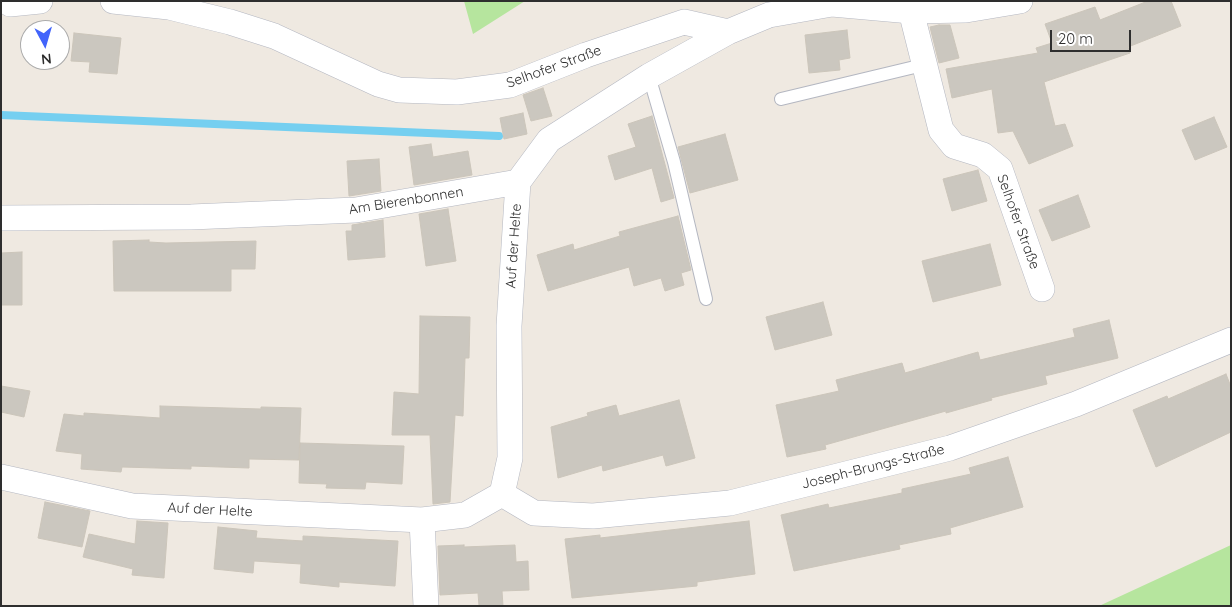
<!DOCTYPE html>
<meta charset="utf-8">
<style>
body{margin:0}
#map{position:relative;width:1232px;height:607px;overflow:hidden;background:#efe9e1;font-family:Quicksand,sans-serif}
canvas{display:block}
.frame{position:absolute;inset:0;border:2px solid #2e2e2e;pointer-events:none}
.north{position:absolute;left:20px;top:20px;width:50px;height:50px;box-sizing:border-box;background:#fff;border:1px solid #ababab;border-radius:50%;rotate:174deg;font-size:14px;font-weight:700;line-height:20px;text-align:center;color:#2e2e2e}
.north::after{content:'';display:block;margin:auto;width:18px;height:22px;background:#4264fb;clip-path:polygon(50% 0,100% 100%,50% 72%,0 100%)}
.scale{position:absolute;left:1050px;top:30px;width:81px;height:22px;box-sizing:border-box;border:2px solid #2e2e2e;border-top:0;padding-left:6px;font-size:15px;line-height:18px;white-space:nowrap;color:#2e2e2e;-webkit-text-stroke:4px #fff;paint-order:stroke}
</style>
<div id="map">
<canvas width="1232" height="607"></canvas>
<div class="frame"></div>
<div class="north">N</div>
<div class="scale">20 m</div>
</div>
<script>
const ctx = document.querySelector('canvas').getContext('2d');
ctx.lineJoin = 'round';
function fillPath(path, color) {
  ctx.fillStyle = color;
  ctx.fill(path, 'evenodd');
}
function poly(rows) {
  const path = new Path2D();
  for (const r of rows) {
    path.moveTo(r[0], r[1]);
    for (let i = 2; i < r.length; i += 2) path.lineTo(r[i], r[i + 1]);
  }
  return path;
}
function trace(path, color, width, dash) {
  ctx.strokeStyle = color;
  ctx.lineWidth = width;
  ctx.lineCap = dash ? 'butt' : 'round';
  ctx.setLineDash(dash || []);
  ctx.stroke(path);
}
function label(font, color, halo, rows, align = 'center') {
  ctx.font = font + ' Quicksand,sans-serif';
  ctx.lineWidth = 5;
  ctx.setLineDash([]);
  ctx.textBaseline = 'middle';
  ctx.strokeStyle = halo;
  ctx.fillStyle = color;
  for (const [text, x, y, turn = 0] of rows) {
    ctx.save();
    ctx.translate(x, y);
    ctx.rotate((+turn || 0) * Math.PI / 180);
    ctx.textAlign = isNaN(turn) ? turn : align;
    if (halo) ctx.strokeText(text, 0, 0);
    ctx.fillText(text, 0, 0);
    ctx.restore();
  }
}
fillPath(poly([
 [464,1,525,1,473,34],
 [1231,545,1231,606,1099,606]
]), '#b6e59e');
trace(poly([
 [1,115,499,136]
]), '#75cff0', 8);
const building = poly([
 [1148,1,1171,1,1181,26,1128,47,1130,53,1044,82,1055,126,1065,124,1073,146,1029,164,1013,131,998,133,992,89,952,98,946,69,1038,53,1036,48,1052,43,1045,24,1095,7,1100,20,1148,1],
 [939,25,950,25,959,58,939,63,930,27,939,25],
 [847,30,850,58,839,60,840,70,809,73,805,35,847,30],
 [74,33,121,38,117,74,89,72,90,62,71,61,74,33],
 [543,88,552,116,531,121,523,95,543,88],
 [523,113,527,134,504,139,500,118,523,113],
 [652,116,674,198,661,202,652,168,615,180,608,156,636,147,628,124,652,116],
 [1214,117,1227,147,1195,160,1182,130,1214,117],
 [725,134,738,180,690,193,678,147,725,134],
 [431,144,433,157,468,151,472,175,414,185,409,147,431,144],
 [379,159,381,191,349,196,347,161,379,159],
 [978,170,987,201,952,211,943,179,978,170],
 [1078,195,1090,227,1052,241,1039,210,1078,195],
 [448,209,456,261,426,266,419,214,448,209],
 [678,216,691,270,681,273,684,285,665,291,661,278,634,286,629,267,548,291,537,255,573,244,574,250,620,236,619,232,678,216],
 [383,220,385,257,348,260,346,231,352,231,352,225,383,220],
 [149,240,149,242,166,243,256,241,255,269,231,269,231,291,114,291,113,241,149,240],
 [990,244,1001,285,933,302,922,261,990,244],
 [22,252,22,305,1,305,1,253,22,252],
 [823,302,832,335,775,350,766,317,823,302],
 [420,316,470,317,469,358,465,358,463,416,455,415,450,502,433,504,430,435,392,435,394,392,419,394,420,316],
 [1109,320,1118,358,1045,376,1047,384,991,398,992,400,946,413,946,411,825,445,826,449,787,457,776,405,839,391,836,380,902,363,905,373,978,352,980,360,1075,337,1073,329,1109,320],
 [1226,374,1231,387,1231,432,1156,467,1133,410,1167,396,1168,399,1226,374],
 [1,386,30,391,24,417,1,412,1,386],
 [679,400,695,458,666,466,663,455,603,471,602,465,558,478,551,427,588,416,587,413,616,405,619,416,679,400],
 [160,406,261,409,261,407,301,408,299,460,249,459,249,468,191,466,191,469,122,467,121,472,81,469,82,454,56,451,64,414,84,416,84,413,160,418,160,406],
 [300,443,404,446,402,484,366,482,365,489,326,488,327,484,299,483,300,443],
 [1008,457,1023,507,950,528,951,534,899,545,900,549,794,571,781,515,828,504,829,508,902,493,902,489,971,474,969,468,1008,457],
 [45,502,90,511,82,547,38,538,45,502],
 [137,521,168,523,164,578,132,575,133,569,83,557,89,534,135,544,137,521],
 [749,521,755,574,697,582,697,586,572,598,565,539,600,535,600,538,749,521],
 [218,527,257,531,256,538,303,541,303,536,398,541,395,586,339,582,339,587,300,583,301,564,254,561,253,573,214,569,218,527],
 [464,545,464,547,515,545,516,562,528,561,529,590,502,591,503,606,479,606,478,593,440,595,438,546,464,545]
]);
fillPath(building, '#cbc7bf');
trace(building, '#cbc5ba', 1);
const service = poly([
 [649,76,674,162,706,299],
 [781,99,923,65]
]);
const minor = poly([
 [113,1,169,7,230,22,274,36,378,84,399,90,457,92,510,85,586,55,684,22,728,32],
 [10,4,40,1],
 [911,11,941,130,954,146,983,155,1000,169,1042,289],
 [1,218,191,217,356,210,518,182,549,140,649,76,728,32,769,15,832,4,911,11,966,10,1020,1],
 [1,477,132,506,422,520,465,515,502,494,510,458,509,326,518,182],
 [502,494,534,513,593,516,730,503,950,448,1076,404,1231,340],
 [422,520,426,606]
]);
trace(service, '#b4b7c1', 14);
trace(minor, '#b4b7c1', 26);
trace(service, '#fff', 12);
trace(minor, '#fff', 25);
label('14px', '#2e2e2e', '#fff', [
 ["Selhofer Straße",554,67,-20],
 ["Am Bierenbonnen",406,201,-9],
 ["Selhofer Straße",1018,222,70],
 ["Auf der Helte",514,246,-86],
 ["Joseph-Brungs-Straße",873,467,-14],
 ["Auf der Helte",210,510,3]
]);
</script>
